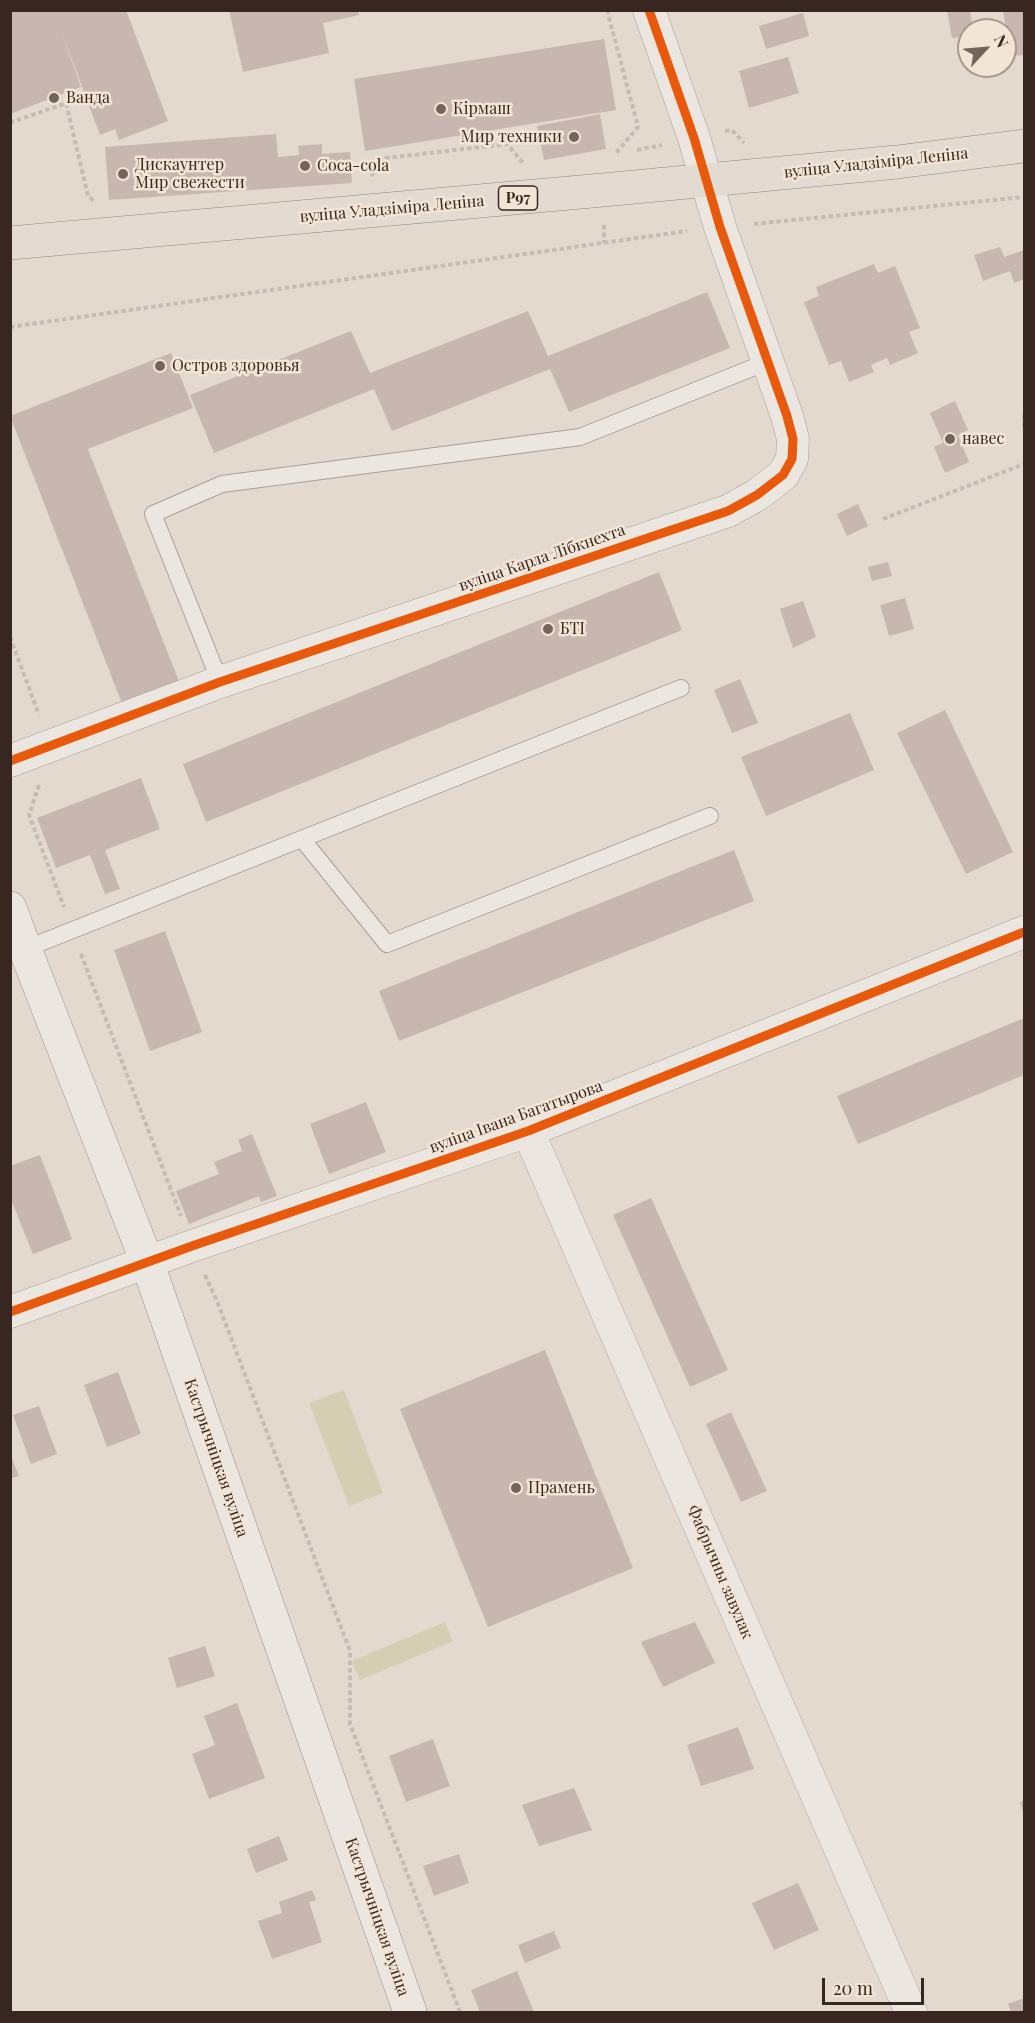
<!DOCTYPE html>
<meta charset="utf-8">
<style>
body{margin:0}
#map{position:relative;width:1035px;height:2023px;overflow:hidden;background:#e3d9cf;font-family:"Playfair Display",serif}
canvas{display:block}
.frame{position:absolute;inset:0;border:12px solid #372720;pointer-events:none}
.north{position:absolute;left:957px;top:18px;width:60px;height:60px;box-sizing:border-box;background:#f3e5d6;border:2px solid #a8998d;border-radius:50%;rotate:64deg;font-size:16px;font-weight:700;line-height:24px;text-align:center;color:#372720}
.north::after{content:'';display:block;margin:auto;width:21px;height:27px;background:#73655d;clip-path:polygon(50% 0,100% 100%,50% 72%,0 100%)}
.scale{position:absolute;left:822px;top:1978px;width:102px;height:27px;box-sizing:border-box;border:3px solid #372720;border-top:0;padding-left:8px;font-size:18px;line-height:21px;white-space:nowrap;color:#372720;-webkit-text-stroke:4px #f3e5d6;paint-order:stroke}
</style>
<div id="map">
<canvas width="1035" height="2023"></canvas>
<div class="frame"></div>
<div class="north">N</div>
<div class="scale">20 m</div>
</div>
<script>
const ctx = document.querySelector('canvas').getContext('2d');
ctx.lineJoin = 'round';
function fillPath(path, color) {
  ctx.fillStyle = color;
  ctx.fill(path, 'evenodd');
}
function poly(rows) {
  const path = new Path2D();
  for (const r of rows) {
    path.moveTo(r[0], r[1]);
    for (let i = 2; i < r.length; i += 2) path.lineTo(r[i], r[i + 1]);
  }
  return path;
}
function trace(path, color, width, dash) {
  ctx.strokeStyle = color;
  ctx.lineWidth = width;
  ctx.lineCap = dash ? 'butt' : 'round';
  ctx.setLineDash(dash || []);
  ctx.stroke(path);
}
function label(font, color, halo, rows, align = 'center') {
  ctx.font = font + ' "Playfair Display",serif';
  ctx.lineWidth = 5;
  ctx.setLineDash([]);
  ctx.textBaseline = 'middle';
  ctx.strokeStyle = halo;
  ctx.fillStyle = color;
  for (const [text, x, y, turn = 0] of rows) {
    ctx.save();
    ctx.translate(x, y);
    ctx.rotate((+turn || 0) * Math.PI / 180);
    ctx.textAlign = isNaN(turn) ? turn : align;
    if (halo) ctx.strokeText(text, 0, 0);
    ctx.fillText(text, 0, 0);
    ctx.restore();
  }
}
fillPath(poly([
 [344,1390,383,1493,349,1506,309,1403],
 [445,1622,453,1641,360,1680,352,1661]
]), '#d5ceb3');
fillPath(poly([
 [10,10,126,10,168,121,119,140,115,129,100,135,59,25,81,87,10,114],
 [229,10,358,10,359,15,323,23,329,53,243,72],
 [947,10,970,10,973,30,969,30,969,36,952,38],
 [1003,10,1024,10,1024,55,1010,56],
 [803,13,809,36,766,49,759,26],
 [604,39,616,110,365,151,354,79],
 [788,57,799,93,749,108,739,71],
 [600,114,606,149,544,160,537,126],
 [276,134,278,157,299,155,298,146,322,144,322,154,350,152,352,183,109,200,105,147],
 [1000,247,1004,257,1024,250,1024,279,1014,283,1010,271,983,281,974,255],
 [874,264,878,273,895,266,920,328,909,332,918,353,890,365,887,358,871,365,874,372,849,382,841,361,829,365,804,302,819,296,816,287],
 [707,292,730,348,569,412,550,369,392,431,374,389,214,453,190,395,351,331,370,373,528,311,548,356],
 [171,353,193,408,88,449,180,684,123,706,10,416],
 [955,401,968,430,958,435,969,462,945,473,934,447,943,443,930,413],
 [858,504,868,526,847,536,837,514],
 [888,562,892,576,872,581,868,567],
 [659,572,682,630,206,822,183,764],
 [905,598,914,629,889,636,880,605],
 [803,601,816,637,793,648,780,609],
 [740,679,758,723,732,733,714,690],
 [945,710,1013,852,966,874,897,733],
 [850,713,874,770,766,816,741,757],
 [141,778,160,829,105,850,120,889,105,894,90,855,56,868,37,818],
 [734,850,754,901,399,1041,379,991],
 [165,931,202,1032,150,1051,114,950],
 [1024,1018,1024,1075,858,1144,837,1096],
 [366,1102,386,1152,329,1174,310,1124],
 [252,1134,277,1196,261,1202,259,1196,189,1224,176,1191,219,1174,214,1162,242,1151,238,1140],
 [40,1155,72,1239,33,1254,10,1197,10,1166],
 [651,1198,728,1370,690,1387,613,1215],
 [545,1350,633,1568,488,1627,400,1409],
 [118,1372,141,1434,107,1447,84,1385],
 [39,1406,57,1454,31,1464,13,1415],
 [731,1412,767,1491,741,1502,706,1424],
 [10,1454,19,1476,10,1479],
 [695,1622,715,1663,663,1687,641,1642],
 [205,1646,215,1676,177,1688,168,1658],
 [237,1703,265,1778,209,1799,192,1754,215,1745,204,1716],
 [738,1727,754,1769,701,1786,687,1745],
 [433,1739,450,1786,406,1802,389,1756],
 [574,1788,592,1830,539,1846,522,1805],
 [1024,1800,1024,1815,1020,1802],
 [279,1836,288,1860,256,1873,247,1849],
 [459,1854,469,1883,434,1896,423,1866],
 [798,1883,819,1930,774,1950,752,1903],
 [312,1890,316,1900,309,1902,322,1942,272,1959,258,1921,282,1913,279,1902],
 [554,1931,561,1948,525,1963,518,1945],
 [517,1971,534,2012,480,2012,471,1990],
 [1024,1998,1024,2012,1011,2012,1008,2004]
]), '#c7b7b0');
const lane = poly([
 [220,682,153,514,222,484,580,437,767,362],
 [302,839,387,944,710,816],
 [25,949,681,688]
]);
const street = poly([
 [10,761,220,682,728,511,757,495,783,475,792,459,793,439,787,416,720,227,694,138,649,10],
 [528,1131,911,2012],
 [10,1312,192,1246,528,1131,1024,932]
]);
const secondary = poly([
 [10,908,25,949,147,1262,410,2012]
]);
const primary = poly([
 [10,243,603,190,897,162,1024,146]
]);
trace(lane, '#a99f98', 18);
trace(street, '#a99f98', 33);
trace(secondary, '#988f88', 34);
trace(primary, '#8e857f', 34);
trace(poly([
 [607,10,638,127,616,153],
 [10,123,66,103,88,196,94,201],
 [725,131,732,130,744,143],
 [637,150,662,145],
 [371,176,386,158,507,144,523,163],
 [754,224,1024,197],
 [604,225,604,243],
 [10,327,687,231],
 [1024,415,1024,428],
 [883,519,1024,464],
 [10,637,39,715],
 [39,785,29,815,64,907],
 [81,954,181,1216],
 [205,1275,217,1301,350,1651,350,1724,460,2012]
]), '#c4bdb7', 4, [4.5, 3]);
trace(lane, '#ece6e0', 16);
trace(street, '#ece6e0', 32);
trace(secondary, '#ece6e0', 33);
trace(primary, '#e3dbd2', 33);
trace(poly([
 [10,761,220,682,728,511,757,495,783,475,792,459,793,439,787,416,720,227,694,138,649,10],
 [10,1312,192,1246,528,1131,1024,932]
]), '#e8590c', 9);
for (const [x, y, r, color] of [
 [54,98,6,"#73655d"],
 [441,109,6,"#73655d"],
 [574,137,6,"#73655d"],
 [305,166,6,"#73655d"],
 [123,174,6,"#73655d"],
 [160,366,6,"#73655d"],
 [950,439,6,"#73655d"],
 [548,629,6,"#73655d"],
 [516,1488,6,"#73655d"]
]) {
  const dot = new Path2D();
  dot.arc(x, y, r, 0, 2 * Math.PI);
  ctx.fillStyle = color;
  ctx.fill(dot);
  trace(dot, '#f3e5d6', 2);
}
for (const [x, y, w] of [
 [518,198,39]
]) {
  const box = new Path2D();
  box.roundRect(x - w / 2, y - 12, w, 24, 4.5);
  ctx.fillStyle = '#f3e5d6';
  ctx.fill(box);
  trace(box, '#372720', 1.5);
}
label('bold 15px', '#372720', null, [
 ["Р97",518,198]
]);
label('16px', '#372720', '#f3e5d6', [
 ["Ванда",66,98],
 ["Кірмаш",453,109],
 ["Мир техники",562,137,"right"],
 ["Дискаунтер",135,165],
 ["Мир свежести",135,183],
 ["Coca-cola",317,166],
 ["Остров здоровья",172,366],
 ["навес",962,439],
 ["БТІ",560,629],
 ["Прамень",528,1488]
], 'left');
label('16px', '#372720', '#f3e5d6', [
 ["вуліца Уладзіміра Леніна",876,163,-6],
 ["вуліца Уладзіміра Леніна",392,209,-5],
 ["вуліца Карла Лібкнехта",542,558,-19],
 ["вуліца Івана Багатырова",516,1117,-20],
 ["Кастрычніцкая вуліца",216,1458,71],
 ["Фабрычны завулак",720,1572,67],
 ["Кастрычніцкая вуліца",377,1917,71]
]);
</script>
